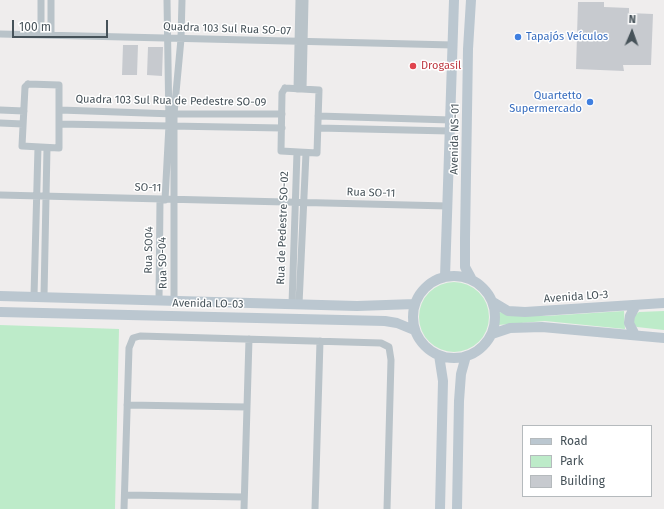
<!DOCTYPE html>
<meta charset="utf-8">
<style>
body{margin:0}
#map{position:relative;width:664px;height:509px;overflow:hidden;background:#efeded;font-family:"Fira Sans",sans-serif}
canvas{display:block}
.legend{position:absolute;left:522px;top:425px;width:130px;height:72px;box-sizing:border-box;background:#fff;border:1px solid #b5babd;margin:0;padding:5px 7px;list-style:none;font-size:12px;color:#465259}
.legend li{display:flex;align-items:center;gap:8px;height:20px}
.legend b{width:20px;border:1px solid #b5babd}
.north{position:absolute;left:612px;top:12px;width:40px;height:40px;-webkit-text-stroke:3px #fff;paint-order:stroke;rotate:2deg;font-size:11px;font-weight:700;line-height:16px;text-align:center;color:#465259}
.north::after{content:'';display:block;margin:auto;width:14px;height:18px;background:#465259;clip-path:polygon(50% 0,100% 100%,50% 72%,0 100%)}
.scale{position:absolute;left:12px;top:20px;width:96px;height:18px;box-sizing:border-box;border:2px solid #465259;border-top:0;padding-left:5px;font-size:12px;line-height:14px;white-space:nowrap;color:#465259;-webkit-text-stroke:3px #fff;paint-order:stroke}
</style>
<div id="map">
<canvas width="664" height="509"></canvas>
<ul class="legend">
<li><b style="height:5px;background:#bbc7d0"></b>Road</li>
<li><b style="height:11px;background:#bdebc9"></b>Park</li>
<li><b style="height:11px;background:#c7cacf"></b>Building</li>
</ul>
<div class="north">N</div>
<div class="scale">100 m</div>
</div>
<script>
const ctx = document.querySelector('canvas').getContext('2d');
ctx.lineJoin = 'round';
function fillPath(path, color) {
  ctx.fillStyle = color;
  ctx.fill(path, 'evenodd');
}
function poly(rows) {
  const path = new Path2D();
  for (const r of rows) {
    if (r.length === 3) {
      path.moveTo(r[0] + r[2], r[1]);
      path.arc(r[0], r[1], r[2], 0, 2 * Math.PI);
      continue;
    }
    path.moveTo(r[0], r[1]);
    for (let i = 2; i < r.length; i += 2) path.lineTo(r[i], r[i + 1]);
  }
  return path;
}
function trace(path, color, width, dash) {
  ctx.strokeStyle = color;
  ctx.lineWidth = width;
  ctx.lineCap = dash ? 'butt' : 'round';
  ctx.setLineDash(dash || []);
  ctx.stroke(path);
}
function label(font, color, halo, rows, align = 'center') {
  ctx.font = font + ' "Fira Sans",sans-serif';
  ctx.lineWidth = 3;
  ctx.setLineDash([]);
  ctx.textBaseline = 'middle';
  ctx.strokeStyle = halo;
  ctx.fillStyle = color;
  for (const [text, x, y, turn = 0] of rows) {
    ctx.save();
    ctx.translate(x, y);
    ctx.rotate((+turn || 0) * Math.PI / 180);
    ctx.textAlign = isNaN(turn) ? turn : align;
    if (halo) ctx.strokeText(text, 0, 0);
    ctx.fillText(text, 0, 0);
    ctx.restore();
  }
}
fillPath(poly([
 [454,317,35],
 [624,311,625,329,545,321,498,325,498,312,546,316],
 [664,311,664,330,637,327,633,324,633,317,639,312],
 [0,325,119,329,115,509,0,509]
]), '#bdebc9');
fillPath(poly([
 [578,2,604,2,604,7,629,8,629,13,653,14,651,65,623,65,624,71,576,69],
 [123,45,138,45,137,75,122,75],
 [148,47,163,47,162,76,147,75]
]), '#c7cacf');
trace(poly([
 [51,0,51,34],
 [0,34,453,45],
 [41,34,41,0],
 [28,84,59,85,59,148,22,146,25,87,28,84],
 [285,88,319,90,317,153,281,151,282,93,285,88],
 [297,89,299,0],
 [303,89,305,0],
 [0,110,24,111],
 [60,110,174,114,282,114],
 [318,116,451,120],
 [0,123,23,124],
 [59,124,282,128],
 [318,128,450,131],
 [0,195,448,206],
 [165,200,169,125,167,0],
 [34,296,38,147],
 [44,296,47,148],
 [159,300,160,199],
 [174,301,174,114,181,39,182,0],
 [292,304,297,152],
 [299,304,306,153],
 [127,405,247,407],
 [125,495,244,497],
 [124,509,129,348,133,338,140,336,381,343,389,347,391,360,387,509],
 [244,509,249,339],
 [315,509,320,341]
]), '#b9c3c9', 7);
trace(poly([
 [454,317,41],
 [445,277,454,0],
 [471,278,465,267,465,238,468,49,471,0],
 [0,296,357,306,415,304],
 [493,302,508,311,525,312,664,303],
 [0,312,385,321,397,323,414,330],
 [492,334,510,328,542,327,664,338],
 [635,335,629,323,630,316,636,305],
 [439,355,443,381,440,509],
 [457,509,459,401,461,374,466,356]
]), '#bbc7d0', 10);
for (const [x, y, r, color] of [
 [518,37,4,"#3f7fe0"],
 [413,66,4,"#e0444e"],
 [590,102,4,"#3f7fe0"]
]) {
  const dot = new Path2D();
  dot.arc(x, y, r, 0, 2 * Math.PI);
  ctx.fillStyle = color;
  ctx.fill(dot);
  trace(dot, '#fff', 1.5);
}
label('11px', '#465259', '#fff', [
 ["Quadra 103 Sul Rua SO-07",227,29,2],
 ["Quadra 103 Sul Rua de Pedestre SO-09",171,101,1],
 ["Avenida NS-01",455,139,-89],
 ["SO-11",148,188,2],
 ["Rua SO-11",371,193,2],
 ["Rua de Pedestre SO-02",283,228,-88],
 ["Rua SO04",149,250,-89],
 ["Rua SO-04",163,263,-91],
 ["Avenida LO-3",576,297,-4],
 ["Avenida LO-03",208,304,1]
]);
label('11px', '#366cbe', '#fff', [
 ["Tapajós Veículos",526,37],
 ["Quartetto",582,96,"right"],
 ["Supermercado",582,109,"right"]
], 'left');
label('11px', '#be3a42', '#fff', [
 ["Drogasil",421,66]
], 'left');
</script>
